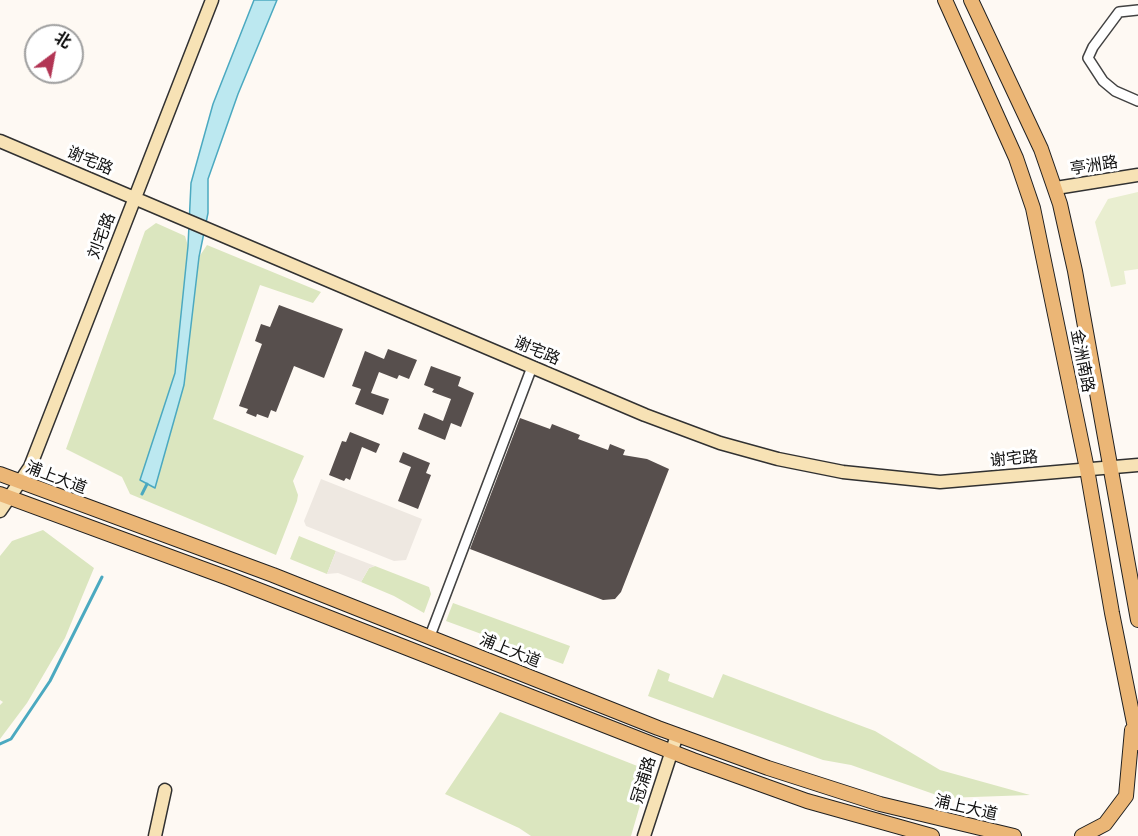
<!DOCTYPE html>
<meta charset="utf-8">
<style>
body{margin:0}
#map{position:relative;width:1138px;height:836px;overflow:hidden;background:#fef9f3;font-family:"Roboto Serif","Noto Sans SC",serif}
canvas{display:block}
.north{position:absolute;left:24px;top:24px;width:60px;height:60px;box-sizing:border-box;background:#fff;border:2px solid #9f9f9f;border-radius:50%;rotate:32deg;font-size:16px;font-weight:700;line-height:24px;text-align:center;color:#0f0f0f}
.north::after{content:'';display:block;margin:auto;width:21px;height:27px;background:#b23554;clip-path:polygon(50% 0,100% 100%,50% 72%,0 100%)}
</style>
<div id="map">
<canvas width="1138" height="836"></canvas>
<div class="north">北</div>
</div>
<script>
const ctx = document.querySelector('canvas').getContext('2d');
ctx.lineJoin = 'round';
function fillPath(path, color) {
  ctx.fillStyle = color;
  ctx.fill(path, 'evenodd');
}
function poly(rows) {
  const path = new Path2D();
  for (const r of rows) {
    path.moveTo(r[0], r[1]);
    for (let i = 2; i < r.length; i += 2) path.lineTo(r[i], r[i + 1]);
  }
  return path;
}
function trace(path, color, width, dash) {
  ctx.strokeStyle = color;
  ctx.lineWidth = width;
  ctx.lineCap = dash ? 'butt' : 'round';
  ctx.setLineDash(dash || []);
  ctx.stroke(path);
}
function label(font, color, halo, rows, align = 'center') {
  ctx.font = font + ' "Roboto Serif","Noto Sans SC",serif';
  ctx.lineWidth = 6;
  ctx.setLineDash([]);
  ctx.textBaseline = 'middle';
  ctx.strokeStyle = halo;
  ctx.fillStyle = color;
  for (const [text, x, y, turn = 0] of rows) {
    ctx.save();
    ctx.translate(x, y);
    ctx.rotate((+turn || 0) * Math.PI / 180);
    ctx.textAlign = isNaN(turn) ? turn : align;
    if (halo) ctx.strokeText(text, 0, 0);
    ctx.fillText(text, 0, 0);
    ctx.restore();
  }
}
fillPath(poly([
 [156,223,185,236,188,246,175,373,140,480,155,487,199,257,207,245,321,292,313,303,260,285,213,419,304,456,293,481,298,495,297,501,276,555,130,494,122,477,66,449,145,231],
 [43,530,94,568,65,638,27,703,0,739,0,705,3,702,0,700,0,556,12,541],
 [299,536,336,551,327,574,290,559],
 [375,566,429,587,431,594,424,613,394,596,361,582,369,568],
 [453,603,570,646,563,664,446,621],
 [658,669,670,674,668,681,713,698,723,674,875,731,940,770,1030,795,945,798,851,765,823,760,648,696],
 [500,712,650,771,631,836,531,836,519,828,445,794]
]), '#dbe6bf');
fillPath(poly([
 [1138,192,1138,269,1124,271,1126,284,1111,287,1095,222,1108,199]
]), '#e9eed0');
fillPath(poly([
 [321,479,422,519,406,560,394,561,306,526,304,521],
 [336,551,375,566,369,568,361,582,338,573,327,574]
]), '#eee8e1');
const water = poly([
 [254,0,277,0,238,94,208,179,208,213,199,257,184,385,155,488,140,480,175,373,188,246,191,183,213,104,254,0]
]);
fillPath(water, '#bce8f0');
trace(water, '#4ba9c0', 1.5);
trace(poly([
 [142,494,147,484],
 [0,744,11,739,50,681,102,577]
]), '#4ba9c0', 3);
fillPath(poly([
 [279,305,343,329,324,378,294,366,276,412,271,410,268,418,257,414,256,417,246,413,248,409,239,406,262,344,255,341,261,324,270,327],
 [388,349,417,360,409,379,399,375,397,379,379,372,371,393,389,399,383,415,355,404,361,389,352,386,365,351,384,359],
 [431,366,461,377,458,386,474,393,461,427,451,423,445,440,418,429,424,413,443,421,451,399,432,392,434,389,424,385],
 [520,418,550,429,552,424,580,435,578,439,608,450,610,444,625,450,623,455,647,459,669,469,621,592,615,599,603,600,470,549],
 [350,432,380,444,376,453,362,447,350,480,346,478,344,481,329,475,342,441,346,442],
 [403,452,430,463,426,473,431,475,418,509,398,501,411,467,399,462]
]), '#574f4d');
const street = poly([
 [1138,10,1119,12,1093,47,1088,58,1103,81,1115,91,1138,101],
 [430,636,532,367]
]);
const secondary = poly([
 [0,141,645,415,720,443,778,459,843,472,940,482,1138,465],
 [1056,188,1138,175],
 [0,511,30,467,212,0],
 [155,836,165,790],
 [644,836,677,735]
]);
const primary = poly([
 [945,0,1016,158,1033,208,1087,469,1112,613,1138,743],
 [971,0,1041,149,1060,204,1075,271,1138,620],
 [0,474,273,575,658,728,768,768,880,804,1014,836],
 [0,494,228,578,693,760,807,801,932,836],
 [1082,836,1105,824,1126,796,1132,730]
]);
trace(street, '#424242', 12);
trace(secondary, '#313131', 15);
trace(primary, '#202020', 16);
trace(street, '#fff', 9);
trace(secondary, '#f7e2b5', 12);
trace(primary, '#ebb676', 14);
label('16px', '#0f0f0f', '#fff', [
 ["谢宅路",90,161,23],
 ["亭洲路",1094,166,-9],
 ["刘宅路",102,236,-69],
 ["谢宅路",537,351,23],
 ["金洲南路",1082,361,79],
 ["谢宅路",1014,459,-5],
 ["浦上大道",56,478,21],
 ["浦上大道",510,651,22],
 ["冠浦路",644,780,-73],
 ["浦上大道",966,808,13]
]);
</script>
